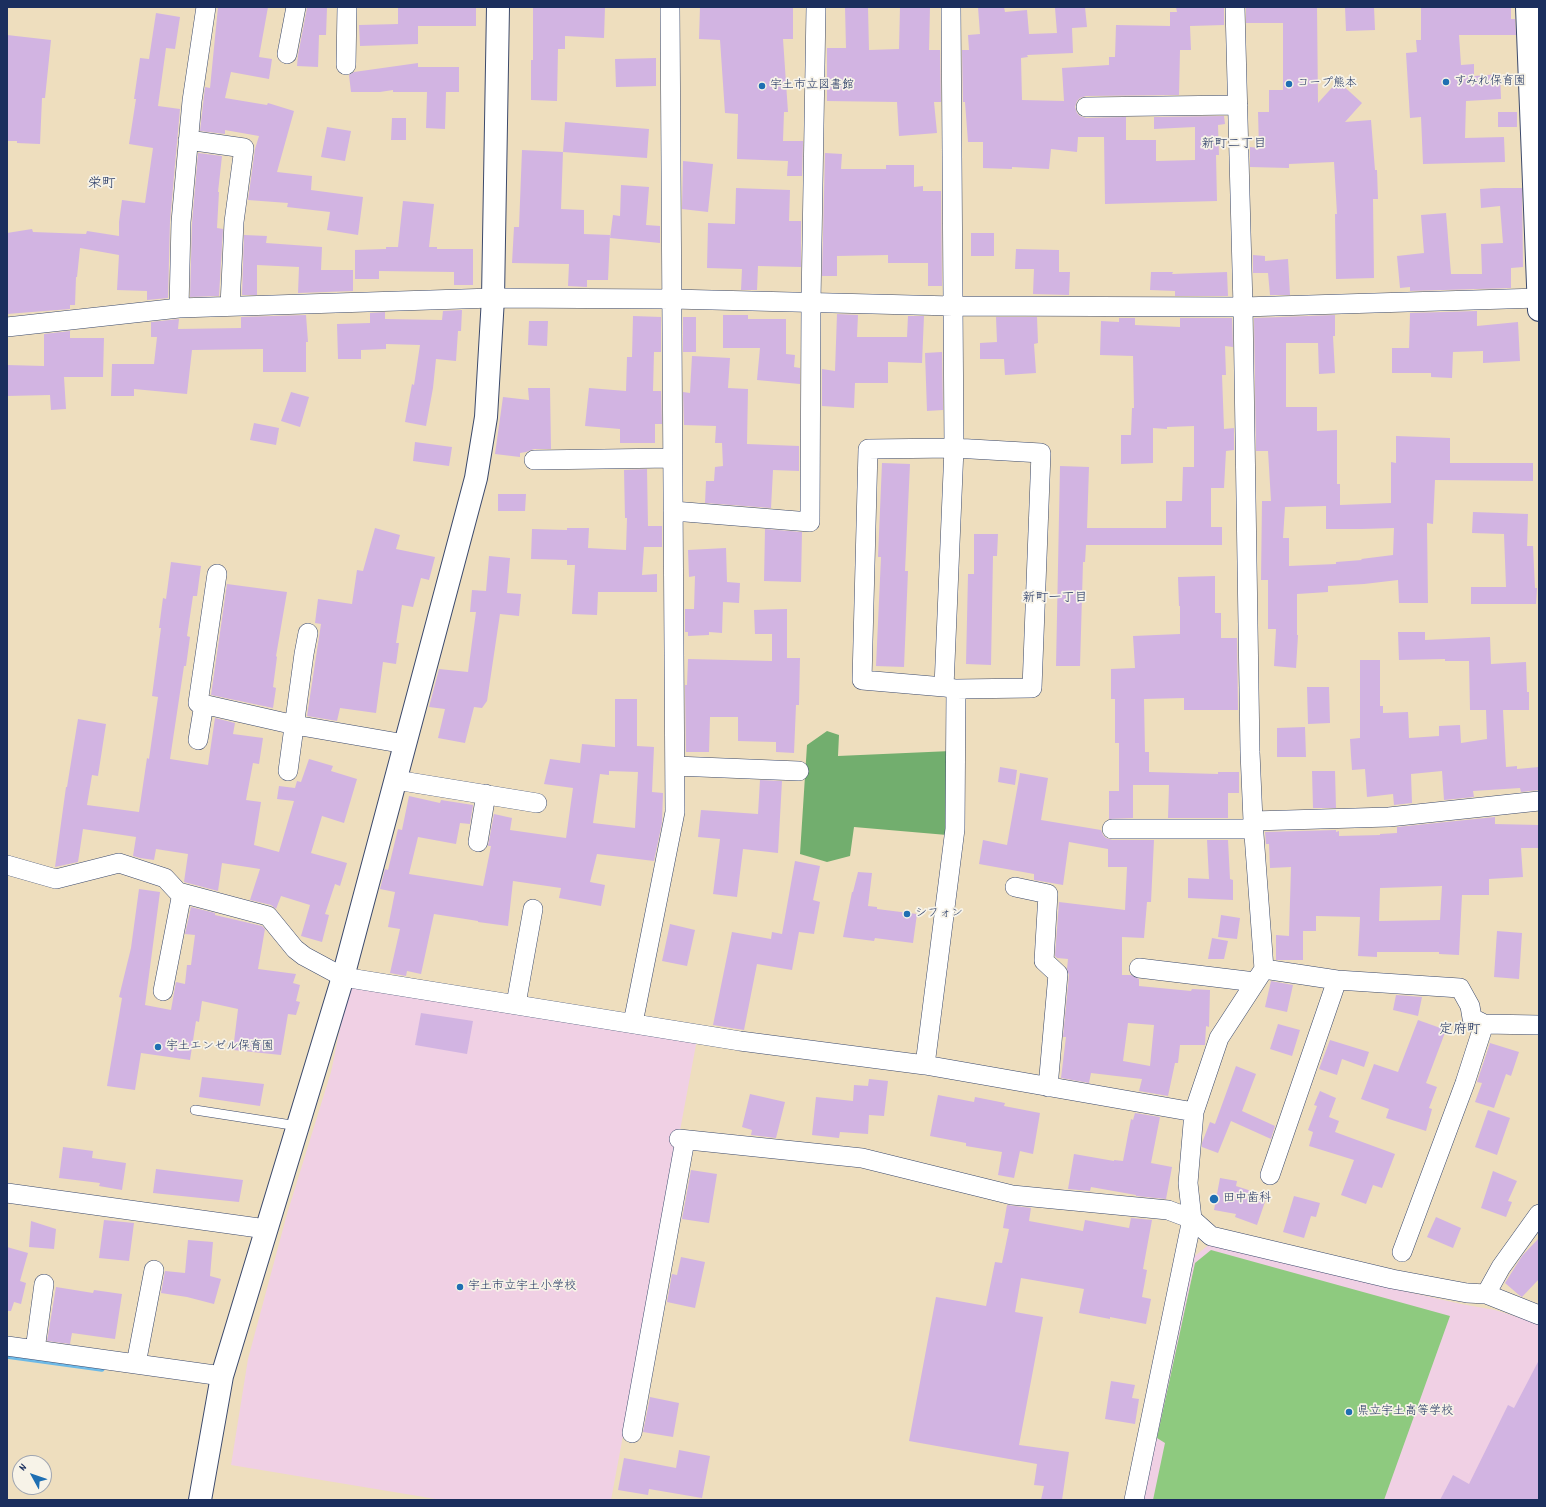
<!DOCTYPE html>
<meta charset="utf-8">
<style>
body{margin:0}
#map{position:relative;width:1546px;height:1507px;overflow:hidden;background:#eedebe;font-family:Dekko,sans-serif}
canvas{display:block}
.frame{position:absolute;inset:0;border:8px solid #1b2f5e;pointer-events:none}
.north{position:absolute;left:12px;top:1455px;width:40px;height:40px;box-sizing:border-box;background:#f7f3e8;border:1px solid #9fa5b1;border-radius:50%;rotate:310deg;font-size:11px;font-weight:700;line-height:16px;text-align:center;color:#1b2f5e}
.north::after{content:'';display:block;margin:auto;width:14px;height:18px;background:#1f6fb2;clip-path:polygon(50% 0,100% 100%,50% 72%,0 100%)}
</style>
<div id="map">
<canvas width="1546" height="1507"></canvas>
<div class="frame"></div>
<div class="north">N</div>
</div>
<script>
const ctx = document.querySelector('canvas').getContext('2d');
ctx.lineJoin = 'round';
function fillPath(path, color) {
  ctx.fillStyle = color;
  ctx.fill(path, 'evenodd');
}
function poly(rows) {
  const path = new Path2D();
  for (const r of rows) {
    path.moveTo(r[0], r[1]);
    for (let i = 2; i < r.length; i += 2) path.lineTo(r[i], r[i + 1]);
  }
  return path;
}
function trace(path, color, width, dash) {
  ctx.strokeStyle = color;
  ctx.lineWidth = width;
  ctx.lineCap = dash ? 'butt' : 'round';
  ctx.setLineDash(dash || []);
  ctx.stroke(path);
}
function label(font, color, halo, rows, align = 'center') {
  ctx.font = font + ' Dekko,"Klee One",sans-serif';
  ctx.lineWidth = 3.5;
  ctx.setLineDash([]);
  ctx.textBaseline = 'middle';
  ctx.strokeStyle = halo;
  ctx.fillStyle = color;
  for (const [text, x, y, turn = 0] of rows) {
    ctx.save();
    ctx.translate(x, y);
    ctx.rotate((+turn || 0) * Math.PI / 180);
    ctx.textAlign = isNaN(turn) ? turn : align;
    if (halo) ctx.strokeText(text, 0, 0);
    ctx.fillText(text, 0, 0);
    ctx.restore();
  }
}
fillPath(poly([
 [343,977,698,1034,611,1500,442,1500,231,1465,248,1359,287,1214,331,1072,344,1009],
 [1211,1243,1386,1287,1461,1304,1495,1310,1539,1324,1539,1500,1140,1500,1191,1259]
]), '#f0d0e4');
fillPath(poly([
 [1211,1250,1450,1316,1384,1500,1153,1500,1165,1443,1157,1438,1195,1263]
]), '#8eca7f');
fillPath(poly([
 [827,731,839,735,838,756,951,751,947,835,854,827,850,856,827,862,800,854,807,745]
]), '#72ae6e');
trace(poly([
 [7,1356,102,1369]
]), '#6db9e6', 5.5);
fillPath(poly([
 [218,7,268,7,259,57,272,59,269,79,231,72,225,98,267,105,268,103,294,111,277,172,312,176,311,190,363,197,358,235,327,230,330,212,287,207,288,203,248,200,255,149,259,136,225,130,225,134,200,131,205,87,210,88],
 [398,7,476,7,476,26,418,26,418,44,360,46,359,25,398,24],
 [533,7,605,7,604,38,565,36,565,49,558,49,557,101,531,100,531,60,533,60],
 [700,7,793,7,793,39,783,39,788,112,784,112,783,141,803,141,802,176,787,176,788,161,737,159,738,114,725,113,720,40,699,39],
 [845,7,868,7,869,50,899,49,900,7,930,7,929,50,940,50,941,102,934,102,937,133,899,136,897,102,827,101,827,48,846,48],
 [978,7,1004,7,1005,12,1027,10,1029,34,1057,33,1055,8,1085,7,1087,27,1072,28,1073,53,1027,55,1028,57,1021,58,1022,100,1064,101,1062,68,1109,65,1109,57,1115,57,1116,25,1170,26,1170,12,1177,12,1176,7,1224,7,1224,25,1190,26,1191,50,1180,50,1179,95,1086,96,1080,98,1077,101,1075,107,1077,113,1080,116,1086,118,1126,117,1126,140,1156,140,1156,161,1195,160,1195,127,1154,129,1154,117,1224,116,1225,124,1218,125,1219,155,1216,155,1217,201,1105,204,1104,137,1078,137,1077,152,1051,149,1049,169,1012,167,1012,169,983,168,983,142,968,142,965,102,963,102,962,50,969,50,968,35,980,34],
 [1246,7,1317,7,1318,103,1338,81,1362,103,1345,122,1371,120,1375,170,1377,170,1378,199,1373,199,1374,278,1336,279,1335,214,1337,214,1334,162,1289,164,1289,168,1250,167,1250,147,1259,148,1258,112,1269,112,1269,90,1283,90,1283,23,1246,23],
 [1345,7,1374,7,1375,30,1346,31],
 [1421,7,1511,7,1511,19,1515,19,1516,35,1459,35,1461,65,1474,64,1474,76,1500,74,1501,99,1466,101,1465,138,1504,137,1505,162,1423,164,1421,117,1410,118,1406,53,1417,52,1416,40,1421,40],
 [307,8,327,8,326,35,319,35,318,67,297,66,298,55],
 [156,13,180,17,175,49,166,48,158,106,180,109,170,221,168,298,147,300,147,291,117,290,119,255,80,248,77,277,76,277,75,305,70,305,70,309,7,314,7,233,32,229,33,232,86,234,87,231,119,236,119,222,122,200,145,203,153,148,129,144,136,99,134,99,140,58,149,59],
 [7,35,51,40,45,98,42,98,40,144,17,143,17,141,7,141],
 [656,58,656,86,616,87,615,59],
 [418,63,418,67,459,67,459,92,446,92,445,129,426,128,427,92,393,92,393,90,380,92,351,92,349,75,354,72],
 [1498,112,1517,112,1517,127,1498,127],
 [392,118,406,118,406,140,391,140],
 [565,122,649,129,647,158,563,152],
 [327,127,351,131,345,161,321,157],
 [522,150,563,152,561,209,584,210,584,234,610,235,608,280,587,280,587,287,568,286,569,264,512,263,514,227,519,227],
 [198,153,222,156,218,192,219,192,217,228,223,229,219,296,190,297,192,223],
 [825,153,842,154,841,169,886,169,886,165,914,165,914,187,923,186,923,191,941,191,942,286,928,286,928,263,888,263,888,255,837,256,837,276,822,276],
 [683,161,713,164,708,212,682,209],
 [621,185,649,187,646,225,660,226,660,243,610,238,613,215,620,216],
 [736,188,790,190,789,221,801,221,801,267,758,266,757,290,741,290,742,269,707,268,708,223,735,224],
 [1494,188,1522,188,1523,267,1511,268,1511,288,1410,291,1410,287,1400,288,1397,256,1424,253,1421,215,1446,213,1451,274,1482,274,1481,244,1503,243,1500,206,1481,208,1480,189],
 [403,201,434,204,429,247,437,247,437,249,473,249,473,285,454,285,454,272,379,271,379,279,355,279,355,250,386,249,386,247,398,247],
 [971,233,994,233,994,256,971,256],
 [244,235,267,236,266,243,322,247,321,270,353,270,353,291,298,293,299,267,257,265,257,295,242,295],
 [1016,249,1059,250,1059,272,1070,272,1069,295,1033,294,1034,269,1015,269],
 [1253,255,1265,256,1265,261,1288,259,1290,295,1270,295,1268,273,1253,273],
 [1151,272,1173,272,1172,274,1227,272,1228,296,1175,296,1175,291,1150,290],
 [462,310,461,331,458,331,456,361,436,359,433,388,426,426,405,422,412,384,414,385,420,345,386,344,386,349,361,350,361,359,338,359,337,324,370,323,370,313,385,312,385,319,442,320,443,311],
 [1477,311,1477,326,1518,322,1520,361,1483,363,1483,351,1453,352,1452,378,1431,377,1431,373,1392,373,1392,348,1409,348,1410,313],
 [837,314,858,315,857,337,907,337,908,316,924,316,922,363,888,362,888,383,855,383,854,408,822,406,822,369,835,371],
 [306,315,308,342,306,342,306,372,263,372,263,349,192,350,187,394,134,389,134,396,111,396,112,364,154,364,157,337,151,337,151,322,179,319,178,329,241,328,241,317],
 [723,315,748,315,748,319,786,319,786,354,795,355,794,367,800,368,800,384,757,380,760,348,723,348],
 [1335,315,1335,336,1333,336,1335,373,1319,374,1318,343,1286,343,1286,407,1317,407,1317,431,1337,430,1337,484,1340,484,1340,505,1391,503,1391,462,1396,463,1396,436,1450,438,1450,463,1533,463,1533,481,1435,480,1433,524,1427,523,1428,603,1399,603,1398,580,1364,584,1328,586,1328,592,1297,594,1297,635,1298,635,1296,668,1274,666,1276,629,1268,629,1268,580,1261,580,1262,501,1271,501,1268,451,1256,451,1254,318],
 [1326,506,1326,529,1362,529,1394,528,1393,555,1361,559,1362,560,1336,562,1336,564,1289,566,1289,538,1283,538,1285,507],
 [633,316,661,317,661,352,654,352,653,391,661,391,662,424,655,424,655,443,620,443,620,429,585,426,589,388,626,391,627,357,632,357],
 [683,317,696,317,696,352,683,352],
 [996,317,1037,317,1038,343,1034,344,1036,373,1005,375,1004,359,980,359,980,343,997,342],
 [1119,318,1135,318,1135,325,1180,327,1180,318,1232,318,1233,347,1225,346,1226,375,1222,375,1224,429,1234,428,1234,450,1226,451,1224,488,1211,488,1211,527,1222,527,1222,545,1086,545,1085,562,1083,562,1080,666,1056,666,1060,466,1089,467,1087,528,1166,528,1166,501,1182,501,1183,467,1194,467,1194,426,1167,427,1167,429,1153,428,1153,463,1121,464,1121,435,1131,435,1132,408,1134,408,1133,356,1100,355,1101,321,1119,322],
 [529,321,548,321,547,346,528,345],
 [70,331,70,338,104,338,103,377,64,377,66,409,51,410,50,395,7,396,7,365,44,366,44,334],
 [942,352,943,410,927,411,925,353],
 [692,356,730,358,728,388,748,389,747,444,799,446,799,471,773,470,771,508,705,503,706,481,714,481,715,467,723,466,722,443,715,443,716,426,684,425,683,392,690,393],
 [528,388,550,388,551,449,534,449,526,452,520,453,520,457,495,454,503,397,529,400],
 [291,392,309,397,300,427,281,421],
 [254,423,279,428,276,445,250,440],
 [415,442,452,447,449,466,413,461],
 [882,463,910,464,905,571,908,571,904,667,876,666,881,557,878,557],
 [647,469,648,526,662,526,662,547,644,547,642,575,657,574,657,592,598,592,597,615,572,614,575,565,567,565,567,560,531,559,532,529,567,530,567,528,589,528,588,548,626,550,627,518,625,518,624,470],
 [498,494,526,494,525,511,498,511],
 [1473,512,1528,514,1527,546,1533,546,1535,588,1537,588,1536,604,1471,604,1471,587,1506,587,1504,534,1472,533],
 [375,528,400,535,396,549,435,557,429,580,421,578,413,607,402,605,396,643,399,643,396,664,383,662,376,713,340,708,337,721,307,716,321,624,315,623,318,599,352,604,357,570,363,571],
 [765,529,802,532,801,582,764,581],
 [974,534,998,534,997,556,993,556,991,665,966,664,968,574,974,574],
 [726,548,727,582,740,583,739,603,723,602,722,633,709,632,709,635,688,636,688,632,685,632,685,609,694,609,695,576,689,577,688,550],
 [489,556,510,558,507,593,521,594,519,616,500,614,487,701,482,708,474,707,465,743,438,738,445,709,429,707,439,669,468,672,476,612,470,612,472,590,486,591],
 [171,562,201,566,197,596,193,596,187,636,190,637,186,666,184,666,170,759,208,765,215,718,235,723,233,734,263,738,259,764,253,763,246,800,261,802,254,845,279,852,294,801,277,799,279,786,295,788,297,781,301,782,309,759,333,766,331,771,357,779,344,823,322,816,311,853,347,863,340,886,335,884,325,914,329,915,322,942,301,936,310,905,281,896,276,909,271,905,250,900,260,869,222,863,218,891,184,882,188,854,156,849,154,860,140,858,133,856,136,837,83,829,78,862,55,867,66,787,67,787,78,719,106,724,98,776,92,775,87,805,139,812,147,758,149,759,158,697,152,696,161,628,159,628,163,598,166,599],
 [1215,576,1215,613,1221,613,1221,638,1237,638,1238,710,1184,710,1184,698,1144,699,1145,752,1149,752,1149,772,1218,774,1218,772,1239,772,1239,793,1228,793,1228,818,1168,818,1169,785,1133,785,1133,818,1109,819,1109,791,1119,791,1119,743,1115,743,1115,699,1111,699,1111,669,1135,668,1133,636,1180,634,1180,606,1179,606,1178,577],
 [227,584,287,592,276,656,277,657,273,687,276,688,273,708,211,695],
 [787,609,787,658,800,658,799,705,796,705,794,753,776,752,776,742,738,741,738,717,710,717,709,752,686,752,685,685,687,685,688,659,772,661,772,634,755,634,754,610],
 [1398,632,1425,632,1425,640,1490,637,1491,664,1526,662,1527,692,1529,692,1529,710,1503,710,1506,767,1517,766,1517,769,1539,767,1539,790,1521,792,1520,788,1473,791,1474,797,1444,800,1442,771,1411,774,1412,803,1394,805,1393,794,1367,797,1365,769,1352,770,1351,756,1350,739,1360,738,1360,660,1380,660,1380,706,1383,706,1383,713,1408,712,1409,738,1439,736,1439,726,1460,725,1461,743,1487,739,1486,710,1470,710,1469,661,1445,661,1445,659,1399,660],
 [1307,687,1329,687,1330,723,1308,724],
 [615,699,637,699,637,746,654,747,652,792,663,793,662,823,654,861,597,854,590,882,605,885,601,906,559,898,561,888,513,881,508,926,478,922,478,921,434,914,421,974,407,971,406,976,390,973,400,929,388,927,395,892,380,889,385,869,388,870,398,829,402,830,409,796,440,803,441,800,473,805,470,824,460,823,456,844,418,837,409,874,483,886,491,846,488,846,494,814,512,818,510,830,566,838,573,788,544,784,550,759,580,763,582,744,615,747],
 [609,771,638,772,635,828,593,823,600,774,609,775],
 [1305,727,1306,757,1277,757,1277,728],
 [1000,767,1017,770,1015,785,998,782],
 [1312,771,1335,771,1336,808,1313,808],
 [1020,773,1048,778,1041,820,1101,830,1103,835,1106,838,1112,840,1154,840,1151,902,1147,902,1144,938,1122,937,1122,975,1131,975,1139,979,1139,986,1191,991,1192,989,1210,990,1209,1027,1206,1026,1205,1045,1180,1045,1178,1063,1175,1063,1168,1096,1139,1091,1142,1079,1091,1073,1089,1083,1061,1078,1066,1037,1063,1037,1069,975,1067,969,1068,959,1057,958,1055,956,1059,902,1125,910,1127,867,1108,867,1108,849,1069,842,1063,885,1034,880,1034,874,979,864,983,840,1007,845],
 [1128,1023,1154,1025,1150,1066,1123,1061],
 [760,780,782,781,778,853,743,849,737,897,713,894,720,839,698,837,701,810,758,814],
 [1495,817,1495,824,1538,825,1538,848,1521,848,1523,877,1489,879,1489,895,1462,895,1459,955,1439,954,1439,952,1377,952,1377,957,1358,956,1360,917,1316,916,1316,931,1303,931,1303,960,1276,960,1276,935,1289,936,1291,867,1270,868,1269,844,1266,844,1265,832,1336,830,1336,832,1339,831,1339,836,1380,835,1380,834,1397,833,1397,827],
 [1442,886,1440,920,1379,921,1380,888],
 [1207,840,1228,840,1230,879,1233,880,1233,900,1188,898,1188,878,1209,879],
 [795,861,820,866,813,900,820,902,814,934,799,932,792,970,757,964,744,1030,713,1025,732,932,771,939,772,932,782,934],
 [858,872,872,873,868,906,877,907,877,909,917,914,913,943,875,938,874,941,843,937,852,892,853,892],
 [139,889,160,892,145,1005,171,1010,176,982,185,984,187,965,191,965,195,935,185,934,191,907,215,913,215,915,262,926,265,929,258,969,296,974,293,983,300,985,296,1001,300,1002,296,1015,288,1014,281,1055,233,1050,238,1009,202,1001,199,1022,196,1021,190,1060,141,1053,135,1090,107,1086,122,998,119,997,131,948],
 [1221,915,1240,918,1237,939,1218,937],
 [670,924,695,930,687,966,662,961],
 [1497,931,1522,933,1519,979,1494,977],
 [1212,938,1228,941,1224,959,1208,959],
 [1271,981,1293,985,1287,1012,1265,1007],
 [1396,995,1422,997,1418,1016,1393,1010],
 [421,1013,473,1021,467,1054,415,1045],
 [1418,1020,1446,1030,1426,1083,1437,1087,1429,1108,1432,1109,1426,1131,1386,1118,1389,1109,1361,1099,1374,1064,1398,1072],
 [1278,1024,1300,1030,1292,1056,1270,1049],
 [1330,1040,1369,1052,1364,1067,1342,1059,1337,1075,1319,1069],
 [1490,1043,1519,1052,1511,1076,1506,1074,1494,1108,1475,1102,1482,1083,1477,1082],
 [1236,1066,1256,1074,1242,1111,1275,1126,1271,1139,1231,1121,1218,1153,1202,1147,1202,1143,1210,1122,1215,1124],
 [202,1077,264,1084,260,1106,199,1097],
 [869,1079,888,1081,884,1116,869,1115,868,1134,840,1132,839,1138,812,1135,816,1097,853,1101,854,1085,868,1086],
 [1320,1091,1336,1098,1329,1117,1339,1121,1335,1132,1395,1154,1382,1188,1373,1185,1366,1204,1341,1195,1354,1160,1309,1146,1313,1132,1308,1130,1317,1106,1314,1105],
 [750,1094,785,1102,776,1138,751,1135,752,1130,742,1127],
 [938,1095,974,1102,975,1097,1005,1103,1004,1106,1040,1113,1033,1154,1020,1151,1014,1178,998,1175,1002,1152,966,1146,966,1143,930,1136],
 [1488,1110,1510,1118,1497,1155,1475,1147],
 [1135,1113,1160,1117,1151,1163,1172,1167,1166,1199,1136,1196,1136,1195,1091,1187,1090,1191,1068,1189,1074,1154,1114,1161,1114,1160,1123,1161,1131,1119,1133,1120],
 [63,1147,93,1151,92,1158,126,1163,122,1190,99,1186,100,1183,59,1178],
 [156,1169,243,1180,239,1202,153,1193],
 [691,1170,717,1174,709,1223,682,1219],
 [1493,1171,1517,1181,1508,1201,1512,1202,1506,1217,1481,1208],
 [1220,1178,1237,1181,1236,1186,1267,1196,1257,1225,1235,1217,1236,1214,1214,1210],
 [1294,1196,1320,1203,1316,1217,1311,1216,1304,1238,1283,1232],
 [1007,1205,1031,1208,1029,1221,1083,1231,1085,1220,1129,1228,1131,1218,1152,1220,1143,1269,1147,1270,1142,1297,1151,1299,1146,1324,1110,1317,1110,1319,1079,1313,1084,1289,1021,1278,1015,1312,1043,1317,1019,1445,1069,1452,1062,1500,1041,1500,1044,1486,1034,1485,1037,1464,909,1441,936,1297,986,1306,995,1262,1002,1263,1009,1229,1003,1228],
 [1436,1217,1461,1228,1453,1248,1427,1237],
 [104,1220,134,1223,129,1261,99,1258],
 [31,1221,56,1229,54,1249,29,1247],
 [1539,1238,1539,1279,1522,1297,1519,1295,1505,1283,1522,1256],
 [188,1240,213,1242,210,1276,221,1279,214,1304,187,1297,161,1293,165,1271,185,1273],
 [7,1247,28,1253,20,1281,26,1283,21,1304,14,1302,11,1311,7,1311],
 [681,1257,705,1262,695,1308,667,1302,672,1274,677,1275],
 [56,1287,93,1293,94,1290,122,1294,115,1339,72,1333,70,1344,47,1341],
 [1539,1360,1539,1500,1440,1500,1453,1475,1469,1484,1508,1405,1514,1408],
 [1111,1381,1135,1385,1132,1398,1139,1399,1135,1424,1105,1419],
 [650,1397,679,1403,673,1437,643,1432],
 [679,1450,710,1456,702,1498,649,1489,648,1495,618,1490,624,1458,676,1468]
]), '#d2b4e2');
const service = poly([
 [195,1110,298,1126]
]);
const minor = poly([
 [287,54,296,7],
 [346,65,347,7],
 [1086,107,1238,105],
 [188,140,244,148,234,222,230,306],
 [179,308,181,222,192,101,206,7],
 [7,327,179,308,493,298,672,299,953,306,1243,307,1539,298],
 [954,448,1041,453,1032,688,956,689,944,687,862,680,868,449,954,448],
 [534,460,672,458],
 [673,511,810,522,811,302,816,7],
 [217,574,198,703,295,725,405,744],
 [944,687,954,448,951,7],
 [198,740,204,704],
 [675,766,799,771],
 [288,771,304,654,308,633],
 [396,780,537,803],
 [1253,821,1389,817,1539,801],
 [1112,829,1254,829],
 [478,842,486,794],
 [7,865,56,879,119,863,165,878,178,892,268,916,295,949,304,956,343,977,740,1041,925,1065,1194,1112],
 [1015,887,1048,894,1044,961,1058,974,1048,1087],
 [1139,968,1255,982],
 [1264,969,1337,980,1460,988,1470,1006,1472,1018,1484,1024,1539,1025],
 [163,991,182,893],
 [516,1004,533,909],
 [633,1023,675,812,670,7],
 [925,1065,955,829,956,689],
 [679,1139,862,1158,1012,1195,1168,1210,1192,1219,1211,1236,1392,1279,1467,1293,1486,1294,1539,1315],
 [1270,1175,1337,980],
 [7,1193,266,1229],
 [1402,1252,1465,1083,1484,1024],
 [1486,1294,1501,1267,1539,1214],
 [7,1346,222,1376],
 [35,1350,44,1284],
 [136,1364,154,1270],
 [632,1433,685,1140],
 [1134,1500,1192,1219,1188,1183,1194,1112,1219,1038,1264,969,1253,821,1250,752,1243,307,1235,7]
]);
const tertiary = poly([
 [200,1500,222,1376,343,977,476,478,486,417,493,298,498,7]
]);
const secondary = poly([
 [1527,7,1539,310]
]);
trace(service, '#3b496c', 10);
trace(minor, '#3b496c', 20);
trace(tertiary, '#3b496c', 24);
trace(secondary, '#3b496c', 24);
trace(service, '#fff', 9);
trace(minor, '#fff', 19);
trace(tertiary, '#fff', 22);
trace(secondary, '#fff', 22);
for (const [x, y, r, color] of [
 [1446,82,4,"#1f6fb2"],
 [1289,84,4,"#1f6fb2"],
 [762,86,4,"#1f6fb2"],
 [907,914,4,"#1f6fb2"],
 [158,1047,4,"#1f6fb2"],
 [1214,1199,5,"#1f6fb2"],
 [460,1287,4,"#1f6fb2"],
 [1349,1412,4,"#1f6fb2"]
]) {
  const dot = new Path2D();
  dot.arc(x, y, r, 0, 2 * Math.PI);
  ctx.fillStyle = color;
  ctx.fill(dot);
  trace(dot, '#f7f3e8', 1.5);
}
label('12px', '#1b2f5e', '#f7f3e8', [
 ["すみれ保育園",1454,82],
 ["コープ熊本",1297,84],
 ["宇土市立図書館",770,86],
 ["シフォン",915,914],
 ["宇土エンゼル保育園",166,1047],
 ["田中歯科",1223,1199],
 ["宇土市立宇土小学校",468,1287],
 ["県立宇土高等学校",1357,1412]
], 'left');
label('13px', '#1b2f5e', '#f7f3e8', [
 ["新町二丁目",1234,145],
 ["新町一丁目",1055,599]
]);
label('14px', '#1b2f5e', '#f7f3e8', [
 ["栄町",102,185],
 ["定府町",1460,1031]
]);
</script>
